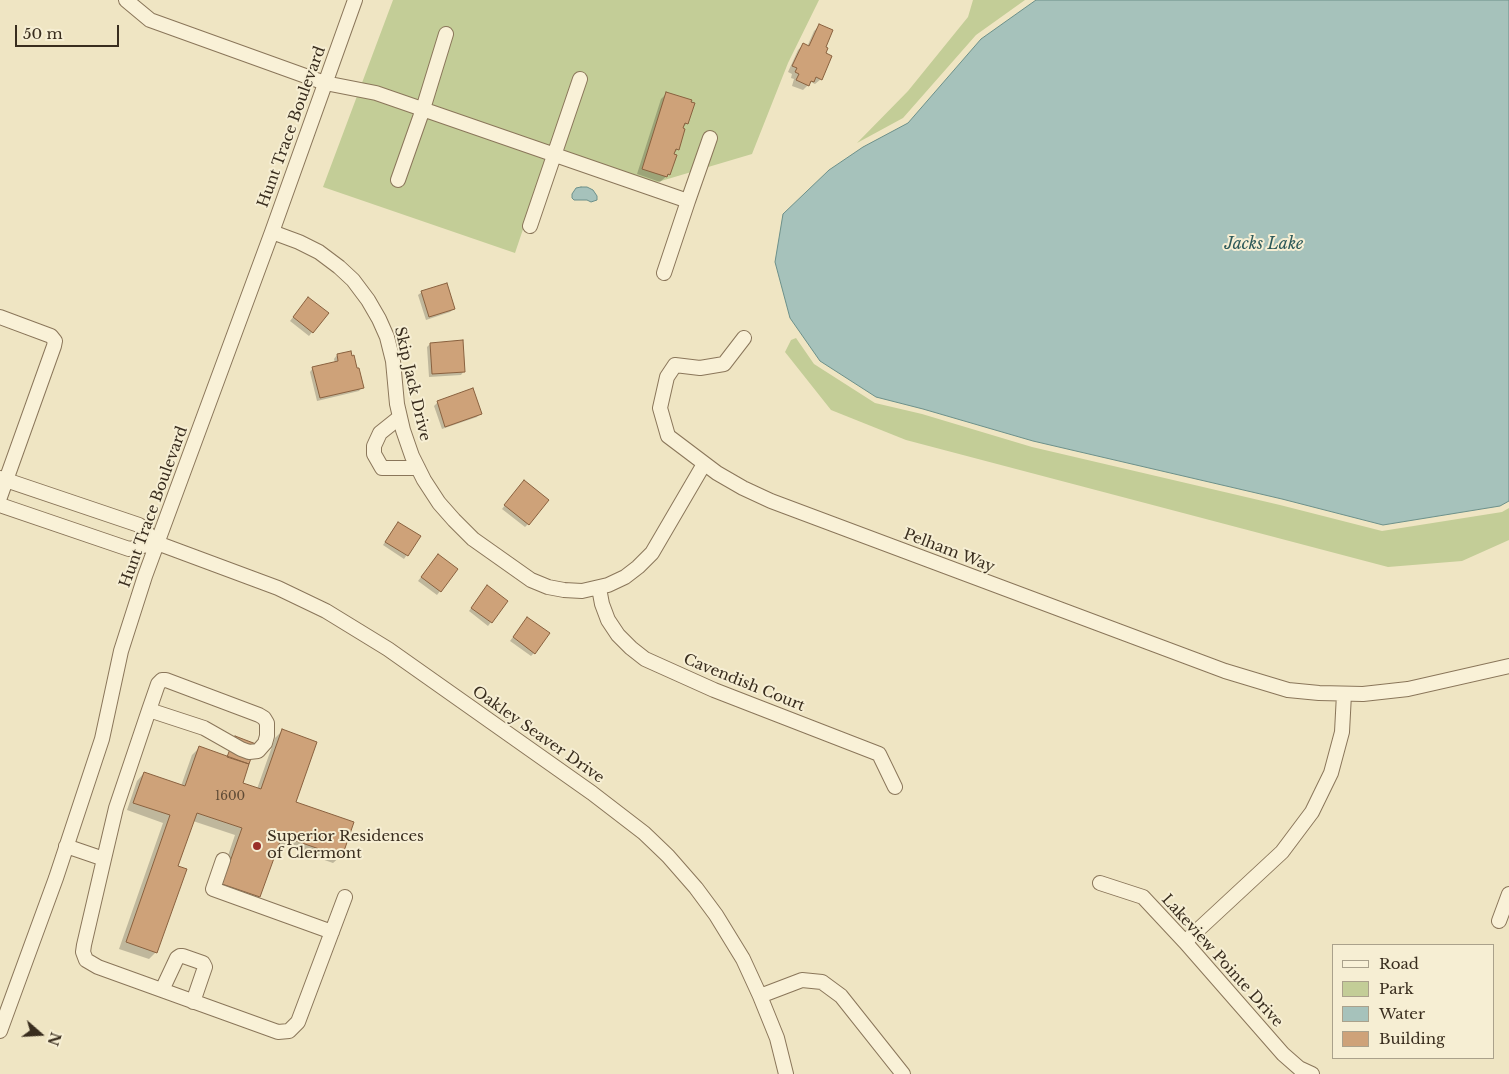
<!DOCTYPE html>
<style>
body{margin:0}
#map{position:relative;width:1509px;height:1074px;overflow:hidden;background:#efe5c3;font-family:"Libre Baskerville",serif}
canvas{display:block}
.legend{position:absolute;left:1332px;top:944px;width:162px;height:115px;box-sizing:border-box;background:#f6eed3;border:1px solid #aaa18b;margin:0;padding:6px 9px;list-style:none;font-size:15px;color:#392d1e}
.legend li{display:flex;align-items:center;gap:10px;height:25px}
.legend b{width:25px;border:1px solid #aaa18b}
.north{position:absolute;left:15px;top:1009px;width:50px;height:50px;-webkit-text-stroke:4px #f6eed3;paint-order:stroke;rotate:109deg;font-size:14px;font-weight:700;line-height:20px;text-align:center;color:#392d1e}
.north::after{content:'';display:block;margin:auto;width:18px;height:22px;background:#392d1e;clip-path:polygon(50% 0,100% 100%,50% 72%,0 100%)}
.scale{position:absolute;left:15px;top:25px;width:104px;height:22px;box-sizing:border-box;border:2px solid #392d1e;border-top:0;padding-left:6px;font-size:15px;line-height:18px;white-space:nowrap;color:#392d1e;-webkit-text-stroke:4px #f6eed3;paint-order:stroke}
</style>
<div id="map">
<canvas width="1509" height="1074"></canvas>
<ul class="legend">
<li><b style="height:6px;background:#f9f1d7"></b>Road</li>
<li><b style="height:14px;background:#c3cd97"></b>Park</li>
<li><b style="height:14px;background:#a6c2bb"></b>Water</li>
<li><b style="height:14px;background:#cea279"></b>Building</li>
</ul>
<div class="north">N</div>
<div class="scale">50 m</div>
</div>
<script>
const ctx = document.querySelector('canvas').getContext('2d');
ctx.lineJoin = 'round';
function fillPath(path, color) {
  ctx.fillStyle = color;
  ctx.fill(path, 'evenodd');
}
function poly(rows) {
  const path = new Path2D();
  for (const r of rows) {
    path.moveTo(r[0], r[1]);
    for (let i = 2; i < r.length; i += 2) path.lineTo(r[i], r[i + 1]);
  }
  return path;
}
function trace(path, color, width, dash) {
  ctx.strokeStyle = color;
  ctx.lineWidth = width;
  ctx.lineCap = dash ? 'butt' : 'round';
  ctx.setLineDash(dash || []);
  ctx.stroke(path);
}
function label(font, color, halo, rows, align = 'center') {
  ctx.font = font + ' "Libre Baskerville",serif';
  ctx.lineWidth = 4;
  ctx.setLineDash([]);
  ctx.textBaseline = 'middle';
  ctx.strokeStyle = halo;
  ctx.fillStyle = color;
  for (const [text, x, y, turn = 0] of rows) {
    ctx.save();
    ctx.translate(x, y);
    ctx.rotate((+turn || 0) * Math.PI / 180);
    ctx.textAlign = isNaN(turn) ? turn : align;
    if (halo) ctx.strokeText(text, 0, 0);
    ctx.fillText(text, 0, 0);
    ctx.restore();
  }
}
fillPath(poly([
 [393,0,819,0,788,63,752,154,634,189,550,149,515,253,323,187],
 [973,0,1025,0,976,35,903,118,857,143,908,91,968,17],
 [796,338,814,364,875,403,922,414,1032,447,1280,505,1382,531,1502,512,1509,508,1509,540,1462,561,1388,567,906,440,831,410,785,352,791,340]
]), '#c3cd97');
const water = poly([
 [1036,0,1509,0,1509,501,1500,506,1383,525,1282,499,1033,441,923,409,876,397,820,361,790,318,775,262,783,214,829,170,863,147,908,123,981,39,1036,0],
 [581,187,587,187,593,190,597,196,597,200,591,202,587,200,574,200,572,198,572,194,576,188,581,187]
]);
fillPath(water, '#a6c2bb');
trace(water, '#6c908a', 1);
fillPath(poly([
 [820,25,824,47,821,79,815,84,811,82,803,90,792,86,794,79,791,78,792,74,788,72,798,50,803,45,807,47,814,31],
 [667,93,687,123,681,129,678,149,672,155,669,174,660,182,637,174,661,99],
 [422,292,454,309,450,312,426,320,418,295],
 [305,302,327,313,309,336,290,321],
 [430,344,464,371,461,375,429,377,427,347],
 [337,355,356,370,362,387,359,391,317,401,310,372,313,368,335,363,334,359],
 [472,390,480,413,477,417,442,429,434,406,437,403],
 [521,485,528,524,525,527,502,509],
 [395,526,419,537,404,559,383,545],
 [438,555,457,569,437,595,418,581],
 [484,590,507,601,488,626,469,611],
 [524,622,534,653,531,656,510,641],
 [282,731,294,802,341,856,333,863,278,844,259,897,252,904,216,891,235,835,193,821,177,867,156,952,149,959,119,949,163,823,127,810,137,781,144,773,181,786,192,755,199,748,242,784,257,789,275,738]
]), '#0003');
const building = poly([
 [819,24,833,30,826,47,828,48,826,53,832,56,822,80,816,77,814,82,811,81,809,86,796,80,799,74,795,72,797,68,792,66,803,43,809,46,819,24],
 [666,92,692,100,691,102,695,103,688,124,685,123,683,128,685,129,679,150,676,149,674,154,677,155,670,175,668,174,667,177,642,169,666,92],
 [447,283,455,309,429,317,421,291,447,283],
 [308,297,329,313,313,333,293,317,308,297],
 [463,340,465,372,432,374,430,343,463,340],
 [351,351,352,356,354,355,357,368,359,368,364,388,320,398,312,367,338,361,337,354,351,351],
 [473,388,482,414,445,427,437,401,473,388],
 [524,480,549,500,529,525,504,505,524,480],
 [398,522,421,536,408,556,385,542,398,522],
 [438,554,458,569,441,592,421,577,438,554],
 [487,585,508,601,492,623,471,608,487,585],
 [527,617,550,633,535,654,513,637,527,617],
 [282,729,317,742,296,802,354,822,342,857,282,836,260,897,222,884,242,828,197,813,178,866,187,869,157,953,126,942,170,815,133,803,144,772,185,786,199,746,249,764,243,783,261,789,282,729],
 [235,736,256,744,249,764,227,757,235,736]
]);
fillPath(building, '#cea279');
trace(building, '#89613f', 1);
const minor = poly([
 [126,0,150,20,325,83,376,93,688,201,710,138],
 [398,180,423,109,446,34],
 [530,226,580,79],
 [272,232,299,242,319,252,339,267,353,280,368,300,379,319,387,337,393,361,397,404,403,430,412,456,424,480,439,503,454,520,473,539,531,580,548,587,564,590,582,591,608,585,625,577,638,567,652,553,704,464],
 [664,273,688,201],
 [0,317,51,336,55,341,54,346,0,497],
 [744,338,724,364,700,368,675,365,667,377,660,408,668,436,717,473,743,488,771,501,1225,671,1288,690,1319,693,1363,694,1408,689,1509,666],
 [400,417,380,433,374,446,374,454,382,468,418,468],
 [0,478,139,525,157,543,278,588,326,611,388,649,592,793,644,833,668,856,696,888,716,915,743,959,760,996,777,1038,786,1074],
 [0,505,129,549,157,543],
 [599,588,602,604,608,620,618,635,631,648,645,659,714,690,879,754,895,787],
 [66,846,104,859,116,808,149,710,158,684,162,680,166,680,259,715,264,718,267,723,267,736,265,743,258,751,249,752,241,749,204,728,149,710],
 [104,859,84,945,83,952,86,960,98,967,278,1032,289,1031,298,1022,345,897],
 [223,860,213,889,332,932],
 [1100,883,1143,897,1185,942,1283,1054,1299,1068,1312,1074],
 [1499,921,1509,894],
 [1185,942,1282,852,1312,812,1331,773,1342,732,1344,694],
 [162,990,177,958,180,956,183,956,203,963,205,967,193,1002],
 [760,996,802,980,822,982,841,996,903,1074],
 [0,1031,56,878,102,739,121,651,145,576,272,232,355,0]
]);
trace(minor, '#8a765a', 16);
trace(minor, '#f9f1d7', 14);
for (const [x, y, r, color] of [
 [257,846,5,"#9a2f28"]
]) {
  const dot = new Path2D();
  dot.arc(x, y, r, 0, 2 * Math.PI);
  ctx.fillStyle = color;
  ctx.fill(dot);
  trace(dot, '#f6eed3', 2);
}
label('12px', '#5e4a35', null, [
 ["1600",230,797]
]);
label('15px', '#392d1e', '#f6eed3', [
 ["Hunt Trace Boulevard",292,127,-70],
 ["Skip Jack Drive",412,384,77],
 ["Hunt Trace Boulevard",154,507,-70],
 ["Pelham Way",949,551,21],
 ["Cavendish Court",744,683,22],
 ["Oakley Seaver Drive",538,735,35],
 ["Lakeview Pointe Drive",1222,961,48]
]);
label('15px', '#392d1e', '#f6eed3', [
 ["Superior Residences",267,837],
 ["of Clermont",267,854]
], 'left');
label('italic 16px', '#2d5959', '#f6eed3', [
 ["Jacks Lake",1264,244]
]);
</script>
